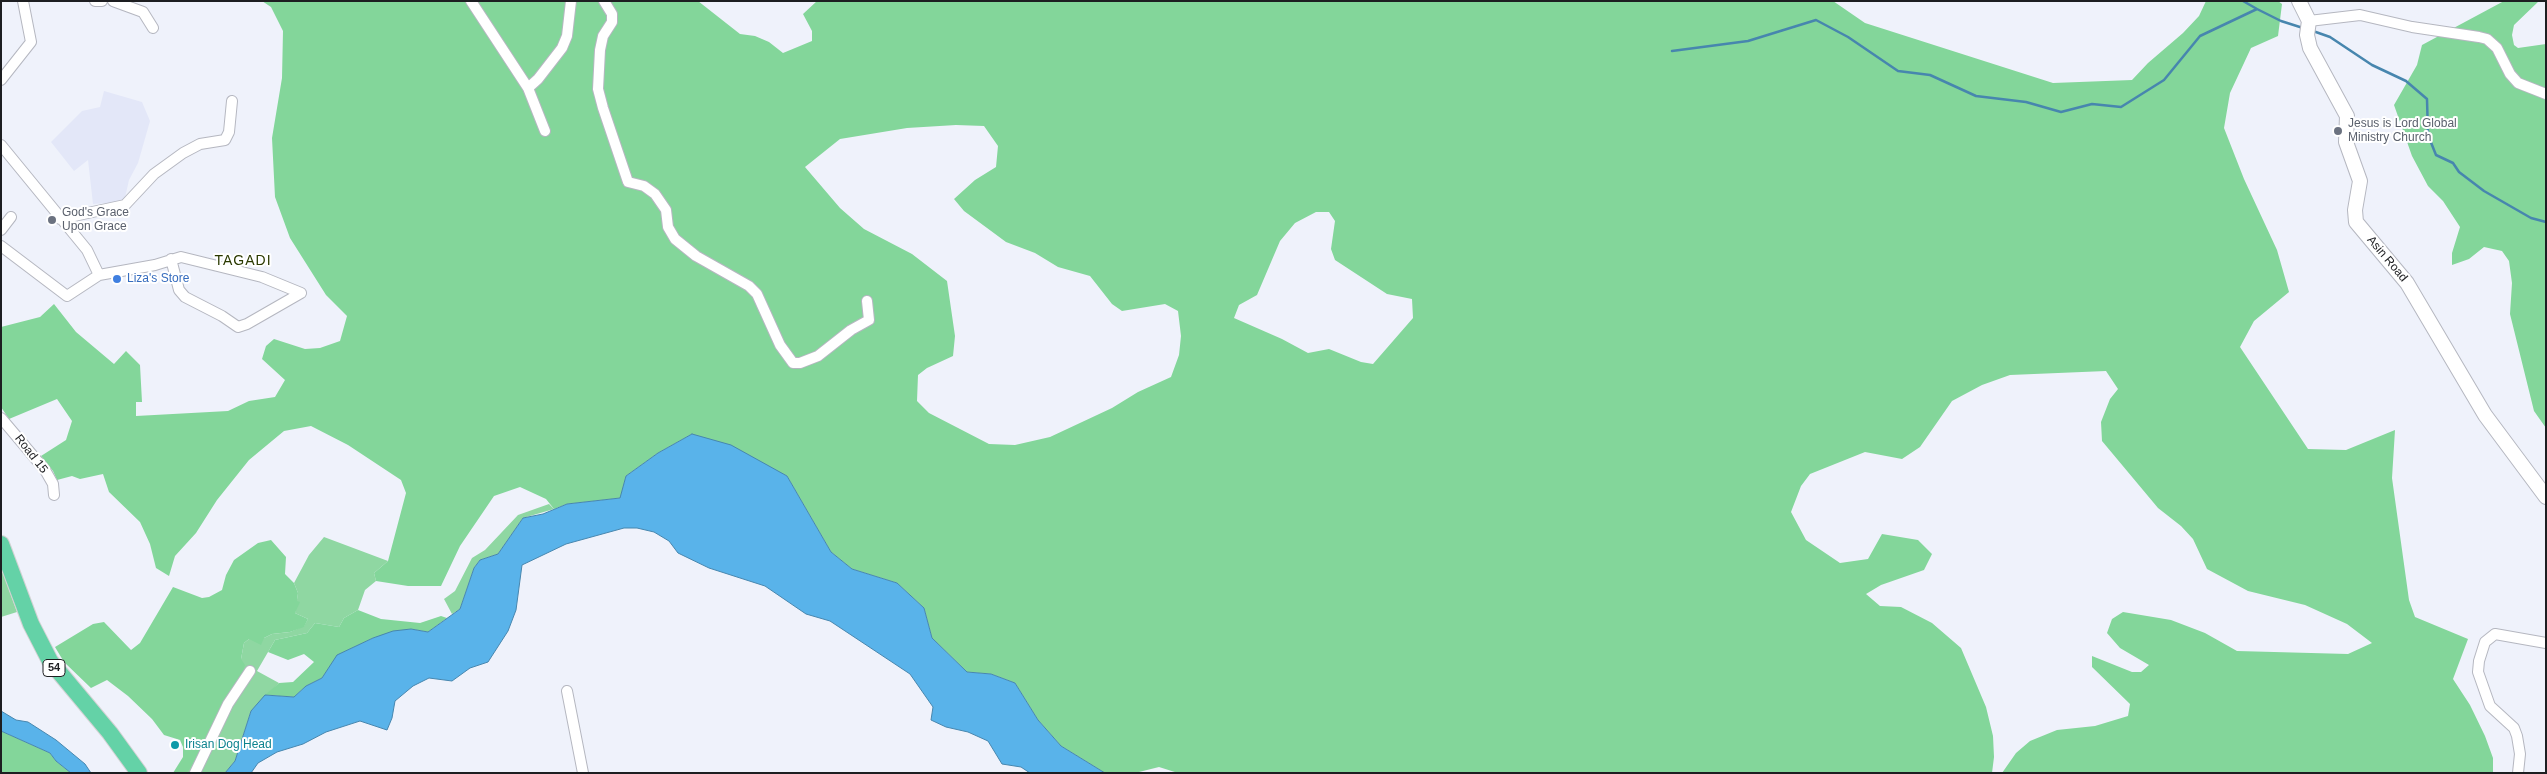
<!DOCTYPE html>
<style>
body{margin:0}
#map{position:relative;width:2547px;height:774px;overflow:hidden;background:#eff2fb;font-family:Helvetica,sans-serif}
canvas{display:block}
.frame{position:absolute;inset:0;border:2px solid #1d1e21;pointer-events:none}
</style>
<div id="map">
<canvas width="2547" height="774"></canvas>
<div class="frame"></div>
</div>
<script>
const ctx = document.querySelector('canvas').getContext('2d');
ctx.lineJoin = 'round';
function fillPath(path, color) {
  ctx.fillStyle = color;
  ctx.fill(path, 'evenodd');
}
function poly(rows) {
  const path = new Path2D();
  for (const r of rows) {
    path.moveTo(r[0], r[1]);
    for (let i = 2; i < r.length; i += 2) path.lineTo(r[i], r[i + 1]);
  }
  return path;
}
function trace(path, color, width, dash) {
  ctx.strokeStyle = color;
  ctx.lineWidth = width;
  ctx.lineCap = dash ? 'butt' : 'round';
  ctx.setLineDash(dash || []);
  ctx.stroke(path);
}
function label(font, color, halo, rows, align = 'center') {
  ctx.font = font + ' Helvetica,sans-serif';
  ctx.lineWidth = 4;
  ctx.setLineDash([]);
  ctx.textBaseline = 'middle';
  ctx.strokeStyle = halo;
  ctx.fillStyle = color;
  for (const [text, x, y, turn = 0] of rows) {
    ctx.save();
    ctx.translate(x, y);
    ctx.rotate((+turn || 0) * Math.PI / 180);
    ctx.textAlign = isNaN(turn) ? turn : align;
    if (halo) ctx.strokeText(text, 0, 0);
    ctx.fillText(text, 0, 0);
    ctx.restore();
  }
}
fillPath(poly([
 [104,91,142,102,150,121,138,163,129,180,124,202,93,204,88,160,74,171,51,142,82,111,100,107]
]), '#e3e7f8');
fillPath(poly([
 [549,504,554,509,523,518,498,554,480,560,474,568,460,609,452,614,444,599,455,591,472,558,485,550,518,515],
 [324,537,388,561,374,573,376,581,365,590,358,610,344,618,339,627,315,623,307,633,275,640,257,671,279,683,251,711,235,761,225,773,186,773,208,734,241,659,244,643,249,639,264,638,272,634,290,632,304,626,308,619,295,613,298,593,294,583,309,555],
 [1,573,3,573,17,612,1,617]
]), '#8fd7a2');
fillPath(poly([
 [262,1,698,1,740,34,755,36,769,42,783,53,812,41,812,31,803,14,817,1,1833,1,1865,23,2053,83,2132,80,2148,63,2183,33,2199,16,2206,1,2278,1,2282,4,2278,36,2251,48,2230,93,2224,128,2244,179,2277,250,2289,292,2254,321,2240,347,2308,449,2346,450,2395,430,2392,478,2409,600,2415,617,2468,639,2453,679,2470,705,2485,736,2493,758,2493,773,2002,773,2016,753,2030,741,2057,730,2095,726,2128,716,2130,704,2092,667,2092,656,2132,672,2141,672,2149,665,2120,648,2107,633,2112,619,2123,612,2171,620,2205,633,2237,651,2348,654,2372,643,2347,624,2305,605,2248,591,2207,569,2193,539,2181,526,2158,508,2102,441,2101,422,2110,399,2118,389,2106,371,2010,375,1982,385,1952,401,1920,447,1902,459,1865,452,1810,474,1801,486,1791,512,1806,540,1840,563,1868,559,1882,534,1918,540,1932,554,1924,570,1881,585,1866,594,1880,606,1901,607,1932,623,1961,648,1986,707,1993,736,1994,757,1992,773,1178,773,1159,767,1135,773,1105,773,1061,746,1038,720,1015,683,991,674,967,672,932,638,924,608,897,583,852,569,831,552,787,476,692,434,658,453,626,476,621,498,567,504,554,509,546,499,520,487,494,496,460,546,441,586,408,586,376,581,374,573,388,561,406,493,401,480,348,445,311,426,284,431,249,460,217,500,196,533,175,556,169,576,156,568,150,544,140,522,109,492,103,474,80,479,72,476,57,480,53,471,41,456,66,440,72,421,57,399,9,419,1,407,1,327,40,317,54,304,76,332,114,364,126,351,140,365,142,402,136,402,136,416,228,411,249,401,275,397,285,380,262,359,266,346,274,339,305,349,320,348,340,341,347,316,326,295,290,238,275,197,272,138,282,78,283,31,271,7],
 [956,125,984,126,998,146,996,167,975,180,954,199,964,211,1006,242,1035,253,1058,267,1090,276,1112,304,1122,311,1165,304,1178,311,1181,336,1179,355,1171,377,1138,392,1112,408,1050,437,1015,445,989,444,929,413,917,401,918,375,927,368,953,356,955,336,947,281,912,254,864,229,840,208,805,167,840,139,907,128],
 [1316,212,1329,212,1335,221,1331,249,1335,260,1387,294,1412,299,1413,318,1373,364,1361,362,1329,349,1308,353,1282,339,1234,318,1239,305,1257,295,1280,241,1295,223],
 [2504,1,2539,1,2514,25,2512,35,2514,45,2518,48,2546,44,2546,428,2534,411,2510,314,2512,283,2509,261,2502,251,2484,247,2469,259,2452,265,2452,253,2460,227,2443,201,2428,186,2412,156,2394,105,2417,65,2422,45],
 [271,540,286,557,285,574,294,583,298,593,297,601,300,602,295,613,308,619,304,627,290,632,272,634,264,638,261,645,249,639,244,643,241,659,245,665,240,681,189,770,186,773,173,773,183,757,183,747,180,740,164,735,152,719,128,696,107,680,91,688,64,662,55,647,93,624,104,622,131,650,140,643,173,587,202,598,209,597,222,590,226,575,234,560,258,543],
 [358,610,381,619,420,623,441,616,447,618,428,632,411,629,373,638,338,655,322,678,306,686,294,697,265,695,279,683,293,682,314,662,304,654,288,660,268,652,275,640,307,633,315,623,339,627,344,618],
 [1,731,50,753,56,761,71,773,1,773]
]), '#83d69a');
const water = poly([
 [692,434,731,445,787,476,831,552,852,569,897,583,924,608,932,638,967,672,991,674,1015,683,1038,720,1061,746,1105,773,1030,773,1021,767,1002,764,988,741,968,732,946,727,931,720,933,707,910,674,830,621,806,614,765,586,709,568,678,553,669,541,654,532,637,528,624,528,566,544,522,565,516,610,508,631,488,662,470,668,452,681,429,678,413,686,395,701,392,718,387,730,360,721,326,732,303,744,277,752,258,763,251,773,225,773,235,761,251,711,265,695,294,697,306,686,322,678,337,655,373,638,393,631,411,629,428,632,460,609,474,568,480,560,498,554,523,518,543,514,567,504,620,498,626,476,658,453,692,434],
 [1,711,16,720,28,722,56,740,85,764,91,773,71,773,56,761,50,753,1,731,1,711]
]);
fillPath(water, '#59b3ea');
trace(water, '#4786ae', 1);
trace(poly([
 [2243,1,2257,9],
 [2313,31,2330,37,2372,65,2406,81,2427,99,2428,135,2436,155,2453,163,2459,172,2484,191,2531,218,2546,222],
 [1672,51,1748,41,1816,20,1848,37,1898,71,1930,75,1976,96,2026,102,2061,112,2092,104,2121,107,2164,80,2200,36,2257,9,2281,21,2303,28]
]), '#4786ae', 2.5);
const minor = poly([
 [95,1,102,1],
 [113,1,143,12,153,28],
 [471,1,528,88,538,79,562,48,567,36,571,1],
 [604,1,612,14,612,22,603,36,600,50,598,89,603,108,628,182,644,186,655,194,666,210,668,227,675,239,696,256,749,286,757,294,780,345,793,363,800,363,818,356,851,330,869,320,867,301],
 [2309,21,2360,15,2412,27,2479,37,2487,39,2497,48,2510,74,2518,83,2546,94],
 [1,80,31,42,23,1],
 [528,88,545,131],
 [1,145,87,250,99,275],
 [60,219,125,205,154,174,183,153,200,144,225,140,229,132,232,101],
 [1,230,11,217],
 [1,246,67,296,99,275,155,265,181,257,262,277,301,293],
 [171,259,179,290,185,297,222,316,238,327,247,324,301,293],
 [1,418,45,470,53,484,54,495],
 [567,691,583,773],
 [195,773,228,704,250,671],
 [2518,773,2520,754,2517,736,2514,728,2490,706,2478,672,2479,661,2485,642,2495,634,2546,643]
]);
const secondary = poly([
 [2299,1,2309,21,2307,35,2310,48,2347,116,2346,142,2360,181,2355,210,2356,222,2407,283,2485,415,2546,497]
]);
const trunk = poly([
 [1,544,31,624,50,661,110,733,139,773]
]);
trace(minor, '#b5b7c0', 12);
trace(secondary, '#b5b7c0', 16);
trace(trunk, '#d2d2d3', 18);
trace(minor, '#fff', 10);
trace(secondary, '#fff', 14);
trace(trunk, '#64d2a7', 16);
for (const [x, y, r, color] of [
 [2338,131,5,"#6b7280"],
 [52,220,5,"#6b7280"],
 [117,279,5,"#3f7fe0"],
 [175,745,5,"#0f9aa8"]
]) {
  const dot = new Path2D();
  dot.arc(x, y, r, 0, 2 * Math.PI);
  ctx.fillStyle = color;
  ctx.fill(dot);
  trace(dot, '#fff', 2);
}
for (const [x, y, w] of [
 [54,668,22]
]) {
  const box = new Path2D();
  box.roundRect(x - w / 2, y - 8.5, w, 17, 4);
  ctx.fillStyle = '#fff';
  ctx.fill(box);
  trace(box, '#1d1e21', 1);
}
label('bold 11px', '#1d1e21', null, [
 ["54",54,668]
]);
label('12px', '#5b616d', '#fff', [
 ["Jesus is Lord Global",2348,124],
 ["Ministry Church",2348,138],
 ["God's Grace",62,213],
 ["Upon Grace",62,227]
], 'left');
label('12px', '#1d1e21', '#fff', [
 ["Asin Road",2387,259,50],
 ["Road 15",31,454,52]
]);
label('12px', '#366cbe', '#fff', [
 ["Liza's Store",127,279]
], 'left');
label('12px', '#0d838f', '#fff', [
 ["Irisan Dog Head",185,745]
], 'left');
ctx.letterSpacing = '1px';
label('14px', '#2a3900', '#fff', [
 ["TAGADI",243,261]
]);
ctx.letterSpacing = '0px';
</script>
